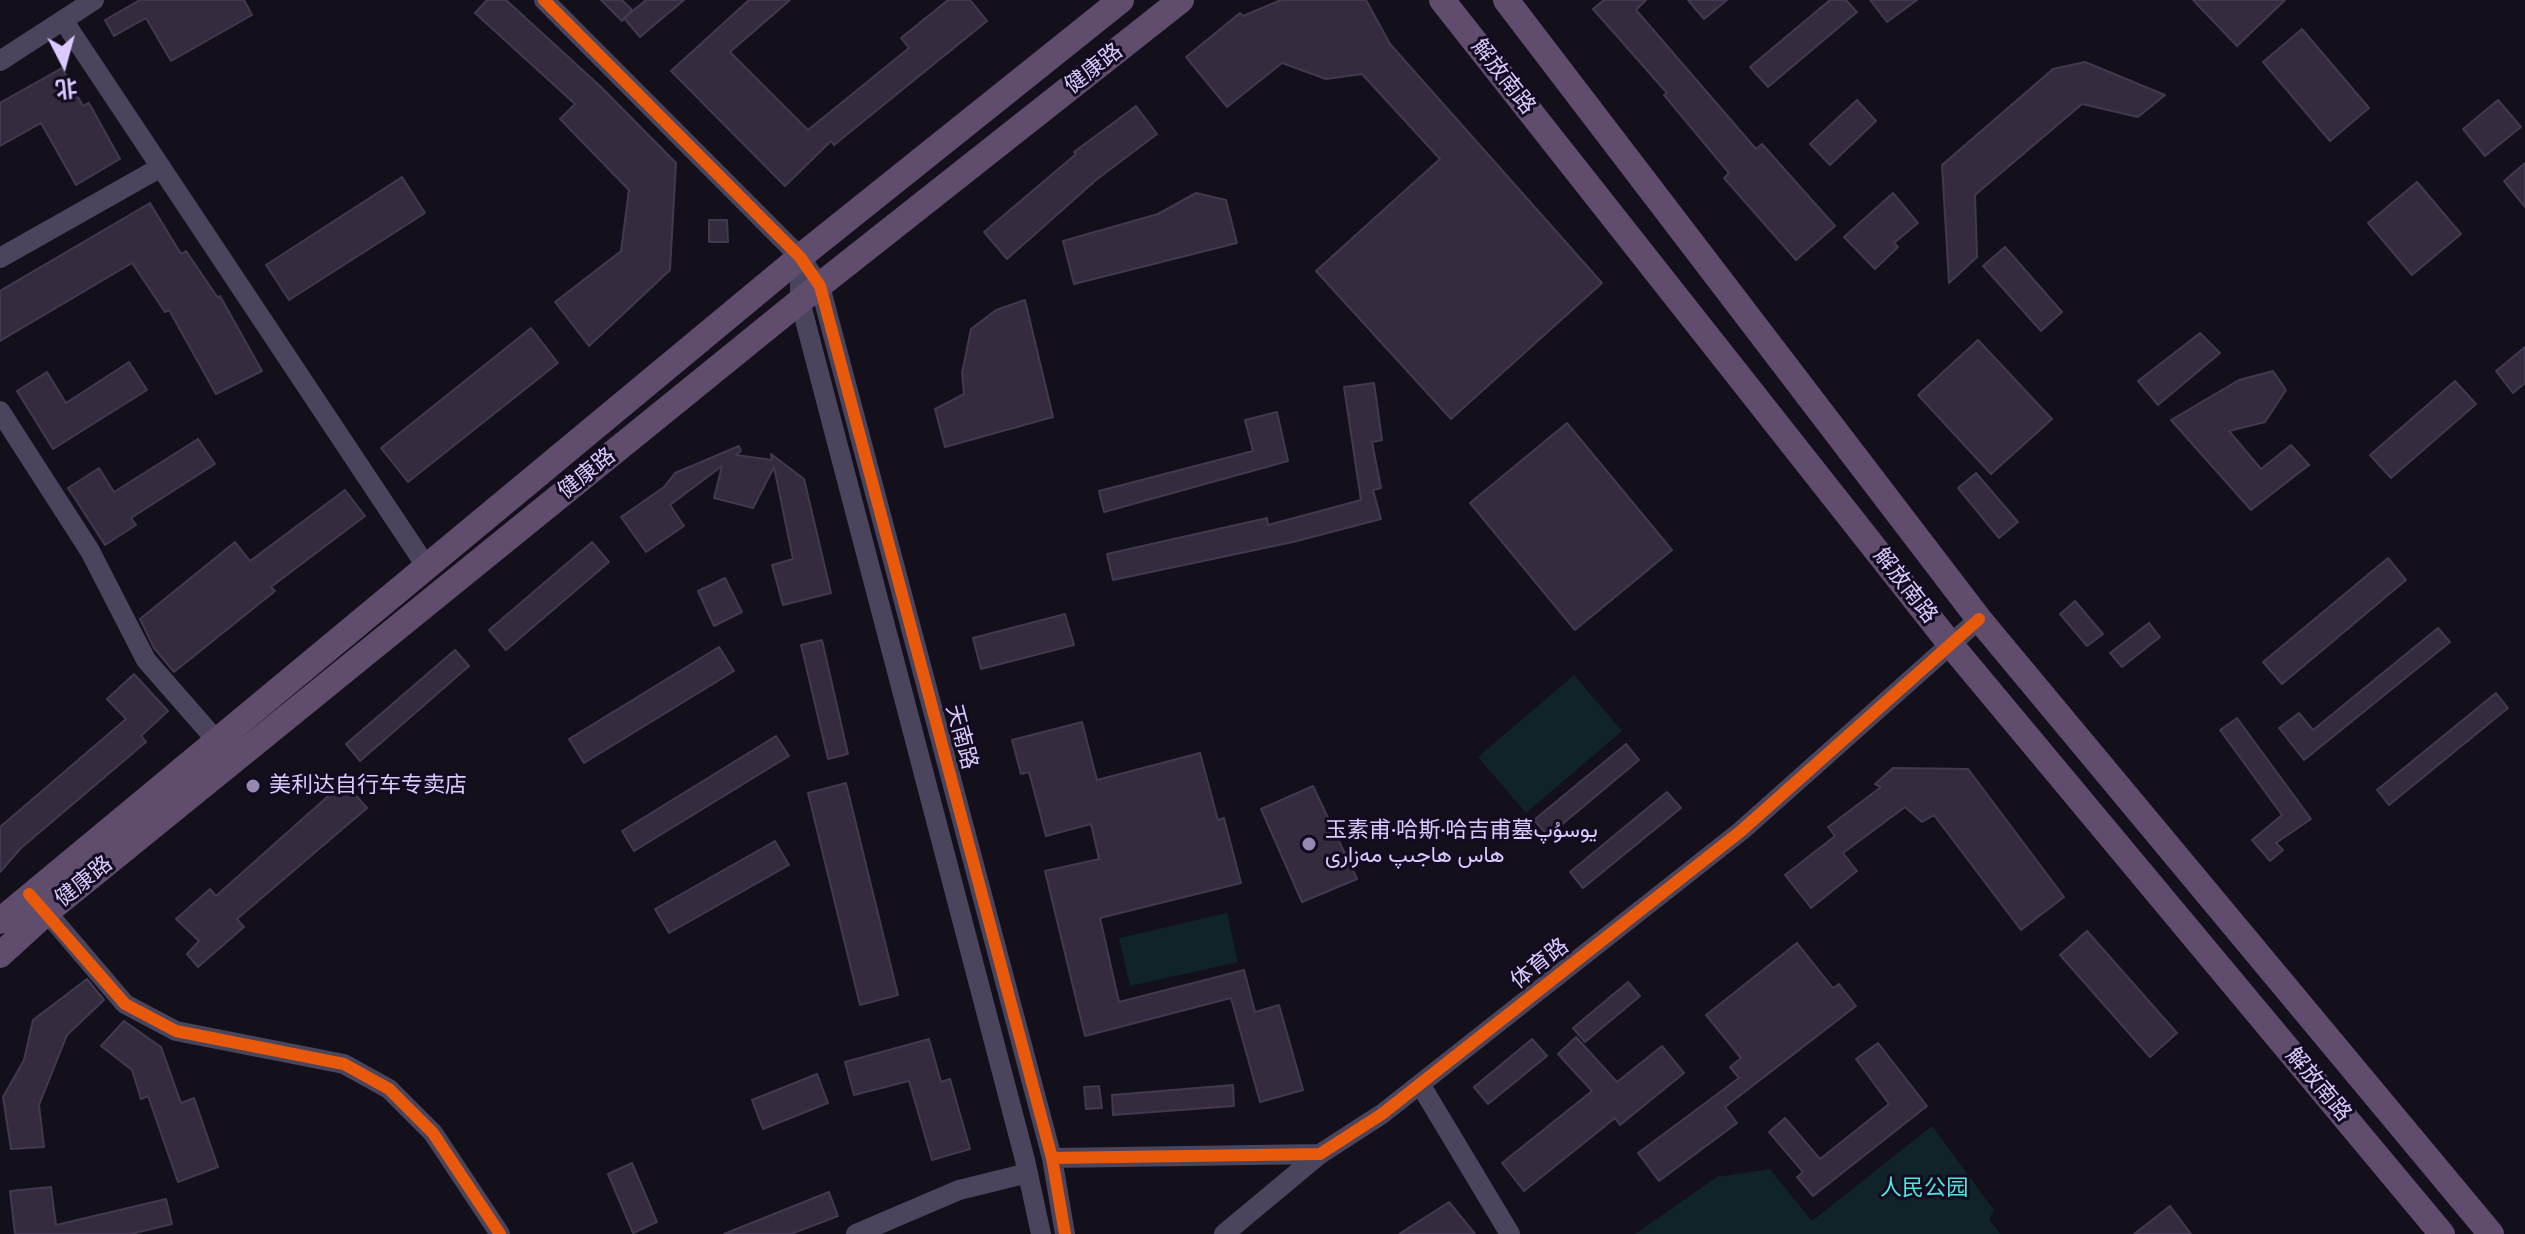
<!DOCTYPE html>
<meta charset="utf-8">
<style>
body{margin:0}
#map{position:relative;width:2525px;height:1234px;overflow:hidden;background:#14101b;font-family:"Fira Sans","Noto Sans SC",sans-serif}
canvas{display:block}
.north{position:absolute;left:24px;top:24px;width:80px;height:80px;-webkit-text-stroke:6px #130b20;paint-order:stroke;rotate:174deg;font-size:22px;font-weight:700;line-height:32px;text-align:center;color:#dacaff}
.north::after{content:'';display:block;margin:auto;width:28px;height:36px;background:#dacaff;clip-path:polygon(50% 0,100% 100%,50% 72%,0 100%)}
</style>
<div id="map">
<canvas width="2525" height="1234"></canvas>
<div class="north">北</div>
</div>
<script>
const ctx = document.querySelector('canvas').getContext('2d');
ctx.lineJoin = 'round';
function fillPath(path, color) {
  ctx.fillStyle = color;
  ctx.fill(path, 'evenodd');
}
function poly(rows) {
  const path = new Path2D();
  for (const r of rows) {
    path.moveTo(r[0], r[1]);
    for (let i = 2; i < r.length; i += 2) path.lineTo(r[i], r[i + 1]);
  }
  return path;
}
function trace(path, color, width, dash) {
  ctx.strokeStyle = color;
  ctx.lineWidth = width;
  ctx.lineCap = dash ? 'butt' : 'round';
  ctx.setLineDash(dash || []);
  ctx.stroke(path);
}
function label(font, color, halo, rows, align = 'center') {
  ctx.font = font + ' "Fira Sans",Vazirmatn,"Noto Sans SC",sans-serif';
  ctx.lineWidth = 6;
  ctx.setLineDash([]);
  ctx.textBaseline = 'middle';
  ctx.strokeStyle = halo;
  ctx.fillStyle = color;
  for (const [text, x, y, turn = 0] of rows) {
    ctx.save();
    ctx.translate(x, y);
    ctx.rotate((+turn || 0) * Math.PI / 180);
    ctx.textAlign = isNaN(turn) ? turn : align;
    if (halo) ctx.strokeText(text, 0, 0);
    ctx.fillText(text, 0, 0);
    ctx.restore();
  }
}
fillPath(poly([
 [1574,675,1622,731,1526,813,1478,757],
 [1227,913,1238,962,1130,986,1119,938],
 [1932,1126,1994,1210,1989,1219,2000,1234,1635,1234,1717,1177,1770,1169,1812,1221]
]), '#0f2328');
const building = poly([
 [140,0,244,0,252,15,171,61,146,18,114,36,105,20,140,0],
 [487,0,506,0,601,87,676,163,670,270,589,346,555,302,621,251,629,190,560,119,575,104,475,13,487,0],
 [601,0,622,0,632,10,622,21,601,0],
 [646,0,684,0,640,37,624,18,646,0],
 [749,0,790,0,730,52,808,130,909,48,901,38,948,0,970,0,987,21,834,145,831,141,785,186,671,71,749,0],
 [1281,0,1366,0,1390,44,1602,283,1451,419,1316,271,1440,159,1362,74,1326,79,1282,63,1227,107,1186,57,1240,13,1243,16,1281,0],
 [1604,0,1646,0,1636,10,1756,149,1762,144,1835,226,1796,260,1724,178,1729,173,1664,95,1667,93,1593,9,1604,0],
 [1688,0,1727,0,1704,19,1688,0],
 [1830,0,1846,0,1857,12,1768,87,1750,67,1830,0],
 [1870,0,1917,0,1887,22,1870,0],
 [2193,0,2285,0,2237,46,2193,0],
 [2302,29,2369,108,2330,141,2263,62,2302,29],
 [2085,62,2165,95,2138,117,2082,104,1975,195,1977,257,1949,283,1942,165,2053,69,2085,62],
 [62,68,83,106,89,103,120,159,76,185,41,123,0,146,0,103,62,68],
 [1857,100,1876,121,1830,165,1810,144,1857,100],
 [2498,100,2521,127,2485,156,2463,129,2498,100],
 [1136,106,1157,134,1096,180,1007,259,984,232,1076,154,1074,152,1136,106],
 [2525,163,2525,207,2504,181,2525,163],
 [402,177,425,213,289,300,266,265,402,177],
 [2417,182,2461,234,2412,275,2368,223,2417,182],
 [1196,193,1226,200,1237,243,1074,284,1063,241,1158,214,1196,193],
 [1893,193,1918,223,1894,243,1898,247,1875,269,1844,237,1893,193],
 [150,203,181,254,186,251,218,298,220,296,262,371,216,394,169,310,165,312,132,263,0,341,0,291,150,203],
 [709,220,727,220,728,242,709,242,709,220],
 [2005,247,2062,312,2041,331,1983,266,2005,247],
 [1025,300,1053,417,945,447,935,409,964,394,962,373,971,329,996,310,1025,300],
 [531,328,558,363,408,482,381,448,531,328],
 [2200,333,2220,353,2158,405,2138,381,2200,333],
 [1978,340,2052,419,1991,474,1918,395,1978,340],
 [2525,347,2525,383,2513,393,2496,371,2525,347],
 [129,362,147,390,53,449,17,391,47,372,66,403,129,362],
 [2273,371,2286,390,2265,422,2229,431,2261,469,2291,445,2309,465,2251,510,2171,420,2239,380,2273,371],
 [2455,381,2476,404,2391,478,2370,455,2455,381],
 [1374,383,1382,440,1372,442,1381,488,1373,490,1381,519,1293,542,1113,580,1107,554,1267,518,1268,525,1361,500,1344,387,1374,383],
 [1277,412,1288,461,1104,512,1099,491,1253,451,1245,420,1277,412],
 [1567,423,1672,550,1575,630,1470,503,1567,423],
 [198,439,215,464,131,518,136,525,105,545,68,488,99,468,114,492,198,439],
 [739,446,741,451,736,455,772,460,771,454,804,479,831,593,783,605,772,565,793,559,774,467,753,508,714,498,722,466,670,505,684,526,646,552,621,517,664,487,675,473,739,446],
 [1976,473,2018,522,1999,538,1958,488,1976,473],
 [345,490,365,516,271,587,275,591,174,672,154,648,140,619,235,542,250,561,345,490],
 [592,542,609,562,506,650,489,630,592,542],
 [2388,558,2406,580,2282,684,2263,662,2388,558],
 [725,578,742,612,714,626,698,591,725,578],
 [2075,601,2103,634,2087,646,2060,614,2075,601],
 [1065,614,1074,645,981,669,973,638,1065,614],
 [2149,623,2160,637,2122,667,2110,653,2149,623],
 [2438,628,2450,642,2304,760,2279,728,2299,713,2313,730,2438,628],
 [822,640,848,754,828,759,801,645,822,640],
 [719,647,734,671,584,763,569,739,719,647],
 [455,650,469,666,360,761,346,744,455,650],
 [134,674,168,711,141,736,146,742,21,848,0,872,0,827,126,719,107,699,134,674],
 [2496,693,2508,708,2389,805,2377,790,2496,693],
 [2237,718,2311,819,2276,843,2283,850,2270,861,2252,840,2282,815,2220,730,2237,718],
 [1082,722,1097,780,1200,753,1218,820,1224,818,1241,883,1100,918,1119,1002,1244,970,1255,1012,1279,1005,1303,1090,1260,1102,1231,998,1085,1036,1045,871,1099,859,1091,824,1046,836,1029,772,1021,774,1012,740,1082,722],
 [776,736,789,756,634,851,622,831,776,736],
 [1626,744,1639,760,1548,836,1534,820,1626,744],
 [1893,768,1968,769,2064,897,2021,930,1934,815,1922,822,1905,807,1843,853,1857,871,1811,908,1785,875,1835,836,1828,827,1881,787,1875,784,1893,768],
 [344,782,367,808,237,919,244,927,198,967,187,954,199,941,176,919,210,889,216,896,344,782],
 [846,783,898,995,860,1005,808,793,846,783],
 [1313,786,1357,879,1302,902,1261,809,1313,786],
 [1667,792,1681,808,1583,888,1570,872,1667,792],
 [775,841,789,865,669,933,655,909,775,841],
 [2087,931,2177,1033,2150,1057,2060,955,2087,931],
 [1797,943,1833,988,1839,984,1856,1006,1725,1107,1737,1123,1659,1181,1638,1153,1739,1078,1730,1067,1741,1058,1706,1015,1797,943],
 [87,979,104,1000,67,1035,39,1105,44,1147,11,1149,3,1097,24,1060,33,1020,87,979],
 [1628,982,1640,996,1585,1042,1573,1028,1628,982],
 [124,1021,161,1047,181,1103,194,1098,218,1167,178,1182,148,1096,141,1099,132,1070,101,1046,124,1021],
 [1576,1037,1617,1082,1662,1046,1684,1073,1620,1125,1615,1118,1524,1191,1502,1163,1592,1091,1558,1054,1576,1037],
 [929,1039,941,1082,950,1079,970,1149,932,1160,909,1081,854,1095,845,1062,929,1039],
 [1532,1039,1547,1056,1488,1104,1474,1087,1532,1039],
 [1878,1043,1927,1106,1813,1196,1797,1177,1803,1172,1769,1132,1785,1118,1820,1159,1889,1104,1856,1059,1878,1043],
 [817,1074,828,1103,763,1129,752,1100,817,1074],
 [1233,1085,1234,1106,1113,1115,1112,1095,1233,1085],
 [1099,1086,1102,1108,1086,1109,1084,1087,1099,1086],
 [632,1163,657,1222,633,1233,608,1174,632,1163],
 [51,1187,56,1225,166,1199,172,1224,131,1234,15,1234,10,1191,51,1187],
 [829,1192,838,1216,791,1234,724,1234,829,1192],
 [1449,1202,1475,1234,1399,1234,1449,1202],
 [2170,1206,2191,1234,2134,1234,2170,1206]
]);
fillPath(building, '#342c3e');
trace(building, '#423950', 2);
trace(poly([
 [544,0,800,257,820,286,1052,1158,1065,1234],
 [63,20,426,566],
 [0,61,94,0],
 [800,257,800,301,1025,1160,1041,1234],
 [0,258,161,167],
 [0,411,90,551,146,660,216,740],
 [38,902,125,1004,176,1031,344,1064,389,1089,433,1133,500,1234],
 [1420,1084,1510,1234],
 [1052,1158,1320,1154,1382,1114,1741,831,1979,619],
 [856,1234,959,1190,1028,1173],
 [1224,1234,1320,1154]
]), '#4a445c', 20);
trace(poly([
 [1442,0,1951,645,2442,1234],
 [1506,0,1979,619,2491,1234],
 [0,921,800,257,1121,0],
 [0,955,47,912,800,301,1181,0]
]), '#604d6e', 26);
trace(poly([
 [544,0,800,257,820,286,1052,1158,1065,1234],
 [29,894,125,1004,176,1031,344,1064,389,1089,433,1133,500,1234],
 [1052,1158,1320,1154,1382,1114,1741,831,1979,619]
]), '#e8590c', 12);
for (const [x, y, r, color] of [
 [253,786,8,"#9589af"],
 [1309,844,8,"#9589af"]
]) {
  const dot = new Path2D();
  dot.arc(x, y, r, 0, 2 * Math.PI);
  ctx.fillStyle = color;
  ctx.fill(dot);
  trace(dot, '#130b20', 3);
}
label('22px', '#dacaff', '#130b20', [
 ["健康路",1094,69,-38],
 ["解放南路",1503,77,52],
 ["健康路",587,474,-39],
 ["解放南路",1905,586,52],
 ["天南路",961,737,75],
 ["健康路",84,882,-39],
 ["体育路",1540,964,-38],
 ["解放南路",2318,1085,50]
]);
label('22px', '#dacaff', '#130b20', [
 ["美利达自行车专卖店",269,786],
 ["玉素甫·哈斯·哈吉甫墓يوسۇپ",1325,831],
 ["ھاس ھاجىپ مەزارى",1325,856]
], 'left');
label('22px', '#50e5dd', '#130b20', [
 ["人民公园",1924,1189]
]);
</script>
